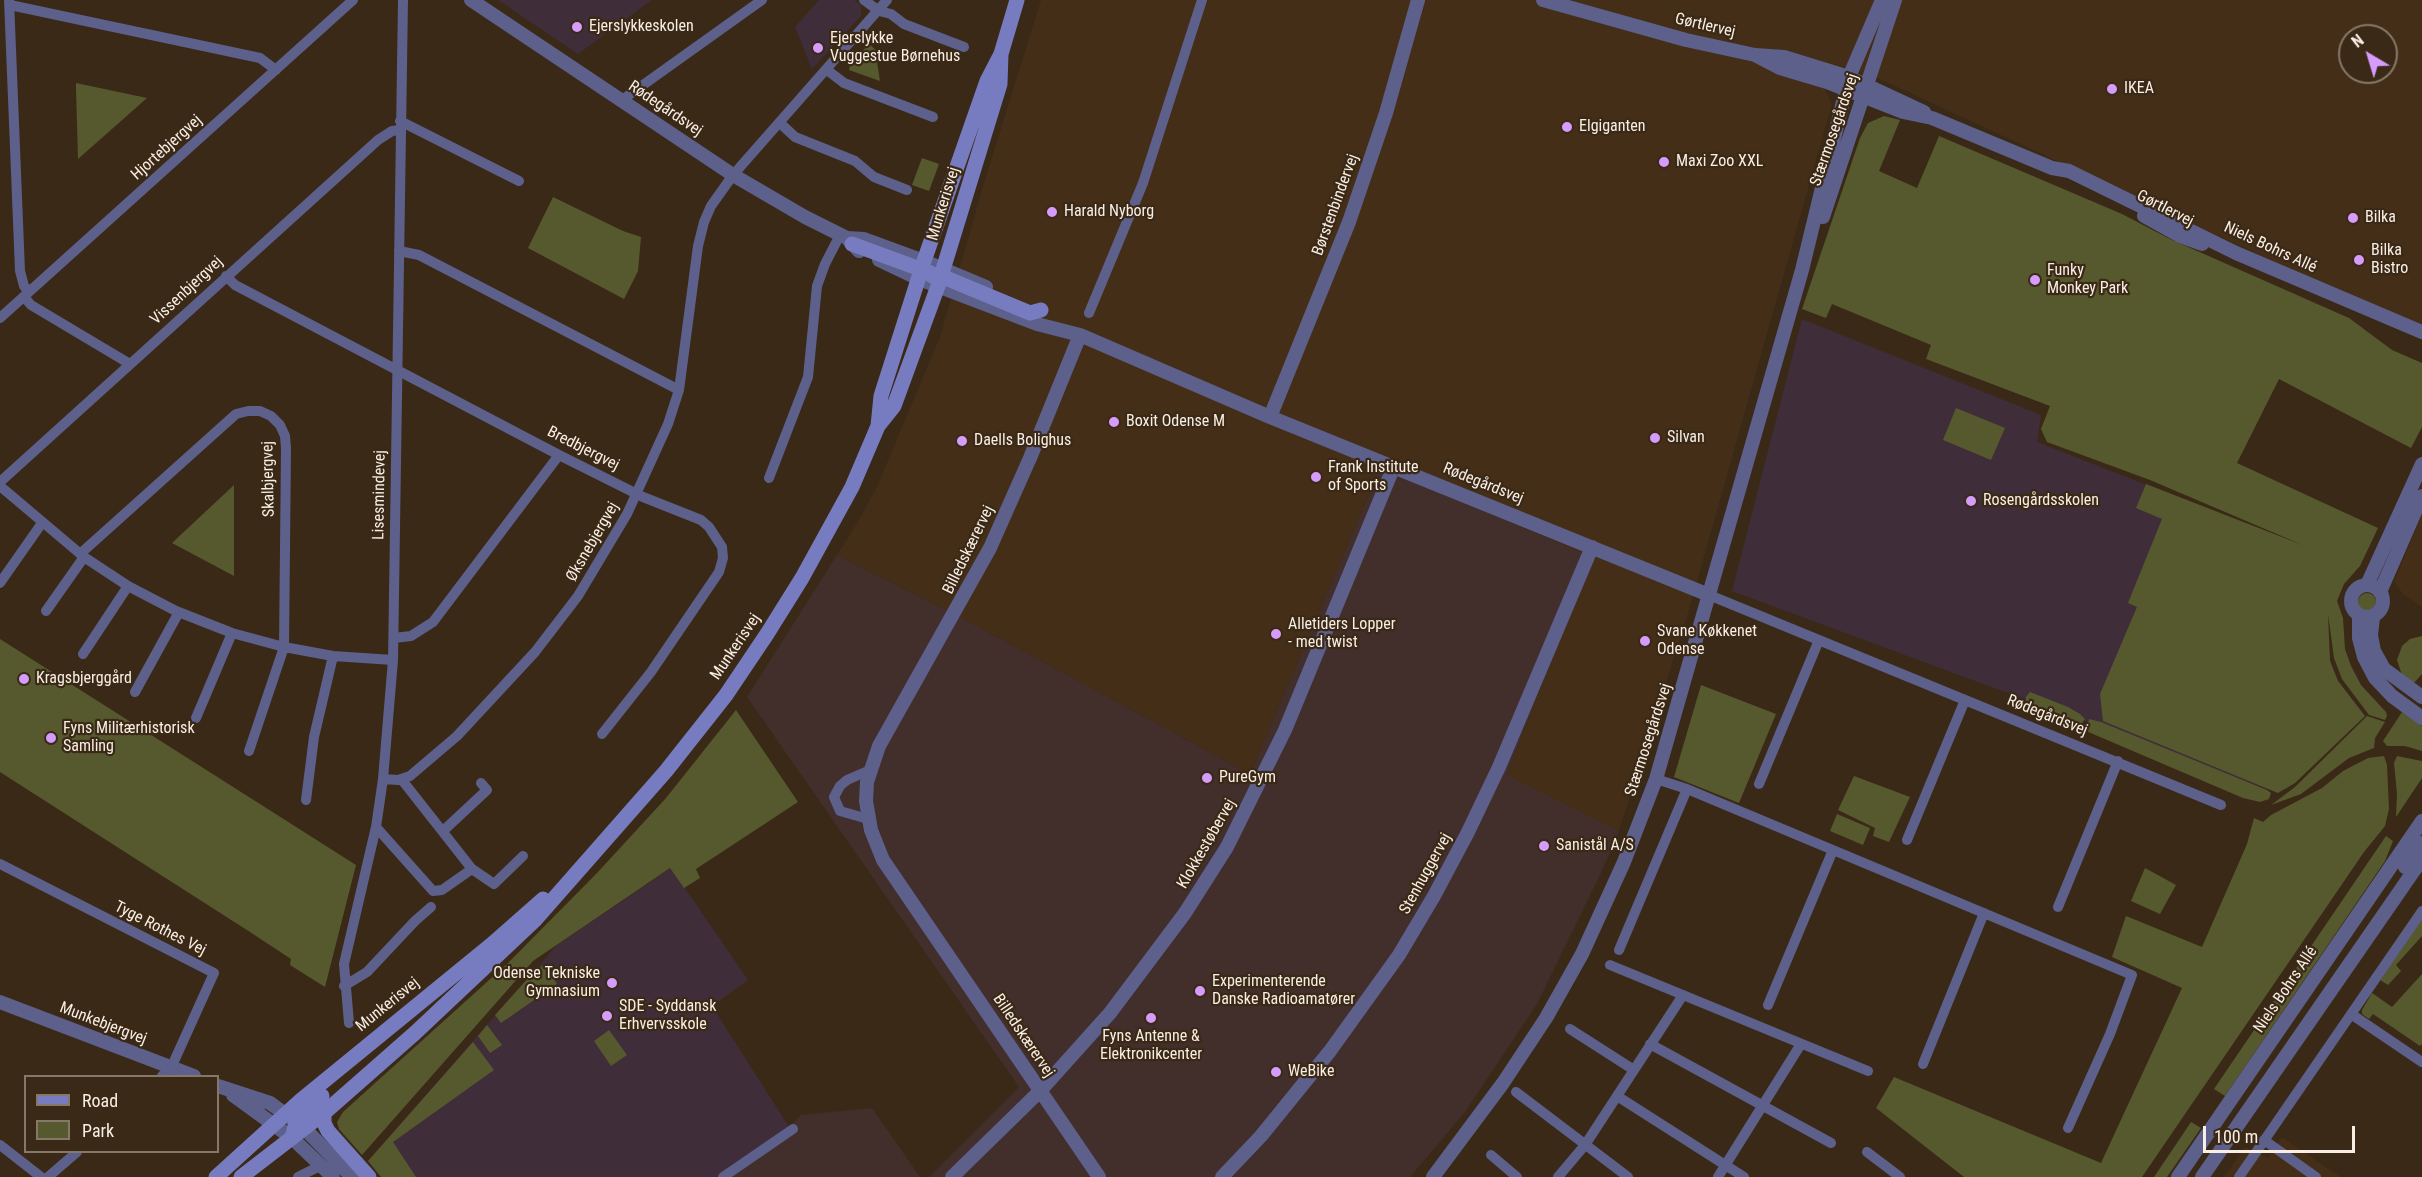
<!DOCTYPE html>
<meta charset="utf-8">
<style>
body{margin:0}
#map{position:relative;width:2422px;height:1177px;overflow:hidden;background:#3a2917;font-family:"Roboto Condensed",sans-serif}
canvas{display:block}
.legend{position:absolute;left:24px;top:1075px;width:195px;height:78px;box-sizing:border-box;background:#3a2917;border:2px solid #867869;margin:0;padding:8px 10px;list-style:none;font-size:18px;color:#f9eee3}
.legend li{display:flex;align-items:center;gap:12px;height:30px}
.legend b{width:30px;border:2px solid #867869}
.north{position:absolute;left:2338px;top:24px;width:60px;height:60px;box-sizing:border-box;background:#3a2917;border:2px solid #867869;border-radius:50%;rotate:322deg;font-size:16px;font-weight:700;line-height:24px;text-align:center;color:#f9eee3}
.north::after{content:'';display:block;margin:auto;width:21px;height:27px;background:#d59cfb;clip-path:polygon(50% 0,100% 100%,50% 72%,0 100%)}
.scale{position:absolute;left:2203px;top:1126px;width:152px;height:27px;box-sizing:border-box;border:3px solid #f9eee3;border-top:0;padding-left:8px;font-size:18px;line-height:21px;white-space:nowrap;color:#f9eee3;-webkit-text-stroke:4px #3a2917;paint-order:stroke}
</style>
<div id="map">
<canvas width="2422" height="1177"></canvas>
<ul class="legend">
<li><b style="height:8px;background:#777cc0"></b>Road</li>
<li><b style="height:16px;background:#56592e"></b>Park</li>
</ul>
<div class="north">N</div>
<div class="scale">100 m</div>
</div>
<script>
const ctx = document.querySelector('canvas').getContext('2d');
ctx.lineJoin = 'round';
function fillPath(path, color) {
  ctx.fillStyle = color;
  ctx.fill(path, 'evenodd');
}
function poly(rows) {
  const path = new Path2D();
  for (const r of rows) {
    if (r.length === 3) {
      path.moveTo(r[0] + r[2], r[1]);
      path.arc(r[0], r[1], r[2], 0, 2 * Math.PI);
      continue;
    }
    path.moveTo(r[0], r[1]);
    for (let i = 2; i < r.length; i += 2) path.lineTo(r[i], r[i + 1]);
  }
  return path;
}
function trace(path, color, width, dash) {
  ctx.strokeStyle = color;
  ctx.lineWidth = width;
  ctx.lineCap = dash ? 'butt' : 'round';
  ctx.setLineDash(dash || []);
  ctx.stroke(path);
}
function label(font, color, halo, rows, align = 'center') {
  ctx.font = font + ' "Roboto Condensed",sans-serif';
  ctx.lineWidth = 4.5;
  ctx.setLineDash([]);
  ctx.textBaseline = 'middle';
  ctx.strokeStyle = halo;
  ctx.fillStyle = color;
  for (const [text, x, y, turn = 0] of rows) {
    ctx.save();
    ctx.translate(x, y);
    ctx.rotate((+turn || 0) * Math.PI / 180);
    ctx.textAlign = isNaN(turn) ? turn : align;
    if (halo) ctx.strokeText(text, 0, 0);
    ctx.fillText(text, 0, 0);
    ctx.restore();
  }
}
fillPath(poly([
 [1041,0,2422,0,2422,330,1882,80,1834,64,1825,90,1832,104,1688,613,1619,831,1507,775,1591,556,1380,468,1250,774,966,620,837,555,859,520,876,489,940,337,984,183],
 [2350,36,2386,36,2386,72,2350,72],
 [2422,514,2422,607,2404,595,2394,582],
 [2282,1137,2321,1164,2341,1177,2224,1177,2245,1147,2268,1158]
]), '#442e17');
fillPath(poly([
 [1380,468,1591,556,1507,775,1619,831,1601,873,1537,1004,1465,1112,1410,1177,929,1177,1019,1087,747,697,837,555,966,620,1250,774],
 [872,1108,920,1177,716,1177,789,1127,801,1115]
]), '#422e2b');
fillPath(poly([
 [498,0,652,0,578,54],
 [819,0,854,0,861,5,861,16,812,69,795,27],
 [1802,319,2041,415,2037,442,2338,560,2326,600,2330,660,2338,681,2365,716,2295,783,2278,793,1732,591],
 [671,868,748,980,712,1006,789,1127,716,1177,382,1177,368,1161,557,945]
]), '#3f2e39');
fillPath(poly([
 [869,44,877,51,876,56,880,81,849,70,850,65],
 [76,83,147,98,78,159,76,88],
 [1884,116,1900,120,1879,171,1917,188,1939,136,2122,214,2170,239,2349,318,2392,350,2422,363,2422,427,2411,448,2279,379,2237,463,2378,528,2360,566,2344,584,2337,601,2343,618,2345,649,2351,666,2361,685,2386,712,2387,716,2385,720,2369,715,2342,679,2334,658,2328,614,2330,661,2338,681,2365,716,2295,783,2278,793,2103,721,2100,694,2137,607,2128,603,2162,519,2136,508,2146,484,2305,546,2150,480,2047,442,2041,429,2050,406,1926,359,1931,345,1832,304,1826,318,1802,309,1860,138,1868,123],
 [922,158,939,164,929,191,912,185],
 [553,197,623,231,641,237,638,271,624,299,528,248],
 [1956,408,2005,428,1991,460,1943,440],
 [234,485,234,576,172,543],
 [2367,602,9],
 [2422,636,2422,674,2413,684,2402,675,2397,660,2402,646,2410,639],
 [0,639,356,865,325,987,290,965,291,959,250,932,0,772],
 [1701,685,1776,714,1739,803,1674,777],
 [2030,692,2068,707,2080,714,2085,719,2078,729,2025,706,2026,697],
 [736,710,798,802,696,869,700,878,684,888,670,868,533,961,362,1155,339,1129,337,1122,343,1112,508,963,597,873,666,798],
 [2402,712,2422,726,2422,751,2405,746,2387,746,2383,741],
 [2367,716,2385,722,2375,738,2374,748,2349,758,2301,794,2271,805,2295,787],
 [2089,719,2101,722,2267,790,2271,793,2269,799,2260,802,2243,798,2086,731],
 [2384,756,2387,765,2389,809,2385,826,2364,852,2142,1177,1964,1177,1876,1108,1894,1077,2101,1163,2182,988,2112,957,2126,916,2202,947,2247,844,2254,818,2263,822,2271,815,2322,788,2343,771,2368,758],
 [2397,756,2422,761,2422,778,2396,817,2397,794,2394,763],
 [1854,776,1910,797,1889,842,1873,836,1875,828,1838,810],
 [1837,814,1870,828,1863,845,1830,831],
 [2386,836,2393,841,2385,861,2225,1096,2214,1089],
 [2145,868,2176,885,2160,914,2131,901],
 [2422,919,2422,936,2396,965,2401,971,2388,985,2380,980],
 [545,964,557,984,501,1023,495,1015,530,976],
 [2422,974,2422,1044,2420,1046,2373,1014,2369,1019,2362,1014,2362,1010,2372,993,2392,1007],
 [487,1025,502,1045,490,1053,478,1036],
 [609,1030,627,1055,611,1066,594,1041],
 [473,1042,494,1070,393,1142,416,1177,381,1177,368,1161],
 [2191,1122,2201,1128,2167,1177,2154,1177]
]), '#56592e');
trace(poly([
 [9,0,20,271,24,286,29,292],
 [864,0,879,11,891,14,904,24,964,47],
 [10,5,260,58,276,70],
 [827,70,844,83,933,117],
 [622,100,762,0],
 [400,121,519,181],
 [780,123,795,137,855,161,874,177,907,190],
 [399,251,419,255,679,390],
 [226,276,235,285,559,455,643,497,701,520,709,527,722,547,723,558,719,572,651,672,602,734],
 [24,297,31,305,130,364],
 [1089,313,1143,183,1202,0],
 [0,318,353,0],
 [769,478,808,377,817,286,825,264,840,235],
 [0,482,378,140,392,131,400,130],
 [0,486,84,557,128,586,176,611,232,633,284,647,333,656,393,660],
 [80,554,236,414,248,411,260,411,271,416,280,425,285,436,286,448,284,647,249,751],
 [0,583,42,523],
 [1709,595,2221,805],
 [46,611,84,557],
 [394,638,411,636,433,622,559,455],
 [83,654,128,586],
 [135,692,179,612],
 [196,718,232,633],
 [383,779,398,780,410,776,457,736,535,652,578,596,627,514,668,424,679,390,698,246,704,222,711,206,733,175,887,0],
 [1656,779,1687,789,2132,975,2110,1034,2068,1128],
 [402,780,472,869,494,884,523,856],
 [1759,784,1819,640],
 [306,800,314,737,333,656],
 [868,819,840,811,834,797,840,786,847,780,870,770],
 [376,827,433,891,442,890,472,869],
 [443,831,487,790,481,783],
 [1907,840,1965,700],
 [0,864,214,973,171,1068,162,1076],
 [2058,907,2118,761],
 [1619,950,1687,789],
 [1610,965,1868,1071],
 [344,986,367,972,415,921,431,907],
 [1768,1005,1833,850],
 [2351,1014,2422,1062],
 [349,1023,344,964,376,827,383,779,393,660,403,0],
 [1570,1029,1634,1070],
 [1650,1044,1831,1143],
 [1923,1064,1984,913],
 [1516,1092,1628,1177],
 [1617,1096,1744,1177],
 [2264,1140,2316,1177],
 [0,1145,41,1177],
 [1867,1152,1900,1177],
 [1491,1155,1517,1177],
 [48,1177,77,1152],
 [298,1177,322,1165],
 [723,1177,793,1129],
 [1558,1177,1585,1145,1683,995],
 [1718,1177,1801,1044],
 [2239,1177,2422,911]
]), '#5c608b', 10);
trace(poly([
 [471,0,733,175,805,217,847,238,859,251],
 [1543,0,1686,40,1755,55,1784,57,1849,77,1924,112],
 [1755,55,1780,68,1827,82,1903,112,1932,118,2052,168,2069,171,2236,253,2422,332],
 [2144,216,2180,236,2202,244],
 [1823,217,1895,0],
 [847,238,864,239,924,261,986,287],
 [879,260,919,279,1037,324,1080,335,1270,417,1709,595],
 [1080,335,1030,458,990,548,879,746,867,782,866,801,871,830,883,860,1099,1177],
 [1270,417,1349,222,1386,113,1418,0],
 [2367,601,16],
 [2367,585,2422,464],
 [2380,592,2422,496],
 [2359,616,2359,638,2364,657,2375,678,2392,696,2422,718],
 [2373,617,2371,635,2374,651,2384,669,2422,697],
 [2405,867,2422,843],
 [0,1002,194,1076],
 [218,1086,270,1103,304,1128,352,1177],
 [233,1095,292,1138,333,1177],
 [952,1177,1040,1091,1110,1013,1185,913,1227,847,1285,730,1394,466],
 [1222,1177,1261,1136,1330,1051,1399,955,1434,896,1468,832,1499,767,1592,547],
 [1433,1177,1503,1083,1546,1018,1582,954,1624,862,1656,779,1802,270,1849,77,1882,0],
 [2178,1177,2422,821],
 [2202,1177,2422,859]
]), '#5c608b', 14);
trace(poly([
 [852,244,931,273],
 [932,276,941,276,1030,313,1041,310],
 [878,426,881,396,924,261,987,81,1001,54,1017,0],
 [324,1113,324,1123,328,1131,369,1177],
 [292,1138,296,1122,301,1114,322,1096],
 [216,1177,301,1100,492,944,543,899],
 [241,1177,324,1113,415,1033,535,920,666,771,726,695,767,634,802,578,852,487,878,426,894,406,938,286,1000,84,1001,54]
]), '#777cc0', 15);
for (const [x, y, r, color] of [
 [577,27,6,"#d59cfb"],
 [818,48,6,"#d59cfb"],
 [2112,89,6,"#d59cfb"],
 [1567,127,6,"#d59cfb"],
 [1664,162,6,"#d59cfb"],
 [1052,212,6,"#d59cfb"],
 [2353,218,6,"#d59cfb"],
 [2359,260,6,"#d59cfb"],
 [2035,280,6,"#d59cfb"],
 [1114,422,6,"#d59cfb"],
 [1655,438,6,"#d59cfb"],
 [962,441,6,"#d59cfb"],
 [1316,477,6,"#d59cfb"],
 [1971,501,6,"#d59cfb"],
 [1276,634,6,"#d59cfb"],
 [1645,641,6,"#d59cfb"],
 [24,679,6,"#d59cfb"],
 [51,738,6,"#d59cfb"],
 [1207,778,6,"#d59cfb"],
 [1544,846,6,"#d59cfb"],
 [612,983,6,"#d59cfb"],
 [1200,991,6,"#d59cfb"],
 [607,1016,6,"#d59cfb"],
 [1151,1018,6,"#d59cfb"],
 [1276,1072,6,"#d59cfb"]
]) {
  const dot = new Path2D();
  dot.arc(x, y, r, 0, 2 * Math.PI);
  ctx.fillStyle = color;
  ctx.fill(dot);
  trace(dot, '#3a2917', 2);
}
label('16px', '#f9eee3', '#3a2917', [
 ["Gørtlervej",1705,26,13],
 ["Rødegårdsvej",665,109,34],
 ["Stærmosegårdsvej",1835,130,-71],
 ["Hjortebjergvej",167,148,-42],
 ["Munkerisvej",944,204,-73],
 ["Børstenbindervej",1336,205,-70],
 ["Gørtlervej",2165,209,27],
 ["Niels Bohrs Allé",2270,248,25],
 ["Vissenbjergvej",187,291,-43],
 ["Bredbjergvej",583,449,27],
 ["Skalbjergvej",269,479,-91],
 ["Rødegårdsvej",1483,484,22],
 ["Lisesmindevej",380,495,-89],
 ["Øksnebjergvej",593,542,-60],
 ["Billedskærervej",969,550,-64],
 ["Munkerisvej",736,647,-56],
 ["Rødegårdsvej",2047,716,22],
 ["Stærmosegårdsvej",1649,740,-72],
 ["Klokkestøbervej",1207,844,-60],
 ["Stenhuggervej",1426,874,-61],
 ["Tyge Rothes Vej",160,929,27],
 ["Niels Bohrs Allé",2286,990,-56],
 ["Munkerisvej",388,1005,-39],
 ["Munkebjergvej",103,1024,21],
 ["Billedskærervej",1023,1036,56]
]);
label('16px', '#f9eee3', '#3a2917', [
 ["Ejerslykkeskolen",589,27],
 ["Ejerslykke",830,39],
 ["Vuggestue Børnehus",830,57],
 ["IKEA",2124,89],
 ["Elgiganten",1579,127],
 ["Maxi Zoo XXL",1676,162],
 ["Harald Nyborg",1064,212],
 ["Bilka",2365,218],
 ["Bilka",2371,251],
 ["Bistro",2371,269],
 ["Funky",2047,271],
 ["Monkey Park",2047,289],
 ["Boxit Odense M",1126,422],
 ["Silvan",1667,438],
 ["Daells Bolighus",974,441],
 ["Frank Institute",1328,468],
 ["of Sports",1328,486],
 ["Rosengårdsskolen",1983,501],
 ["Alletiders Lopper",1288,625],
 ["- med twist",1288,643],
 ["Svane Køkkenet",1657,632],
 ["Odense",1657,650],
 ["Kragsbjerggård",36,679],
 ["Fyns Militærhistorisk",63,729],
 ["Samling",63,747],
 ["PureGym",1219,778],
 ["Sanistål A/S",1556,846],
 ["Odense Tekniske",600,974,"right"],
 ["Gymnasium",600,992,"right"],
 ["Experimenterende",1212,982],
 ["Danske Radioamatører",1212,1000],
 ["SDE - Syddansk",619,1007],
 ["Erhvervsskole",619,1025],
 ["Fyns Antenne &",1151,1037,"center"],
 ["Elektronikcenter",1151,1055,"center"],
 ["WeBike",1288,1072]
], 'left');
</script>
